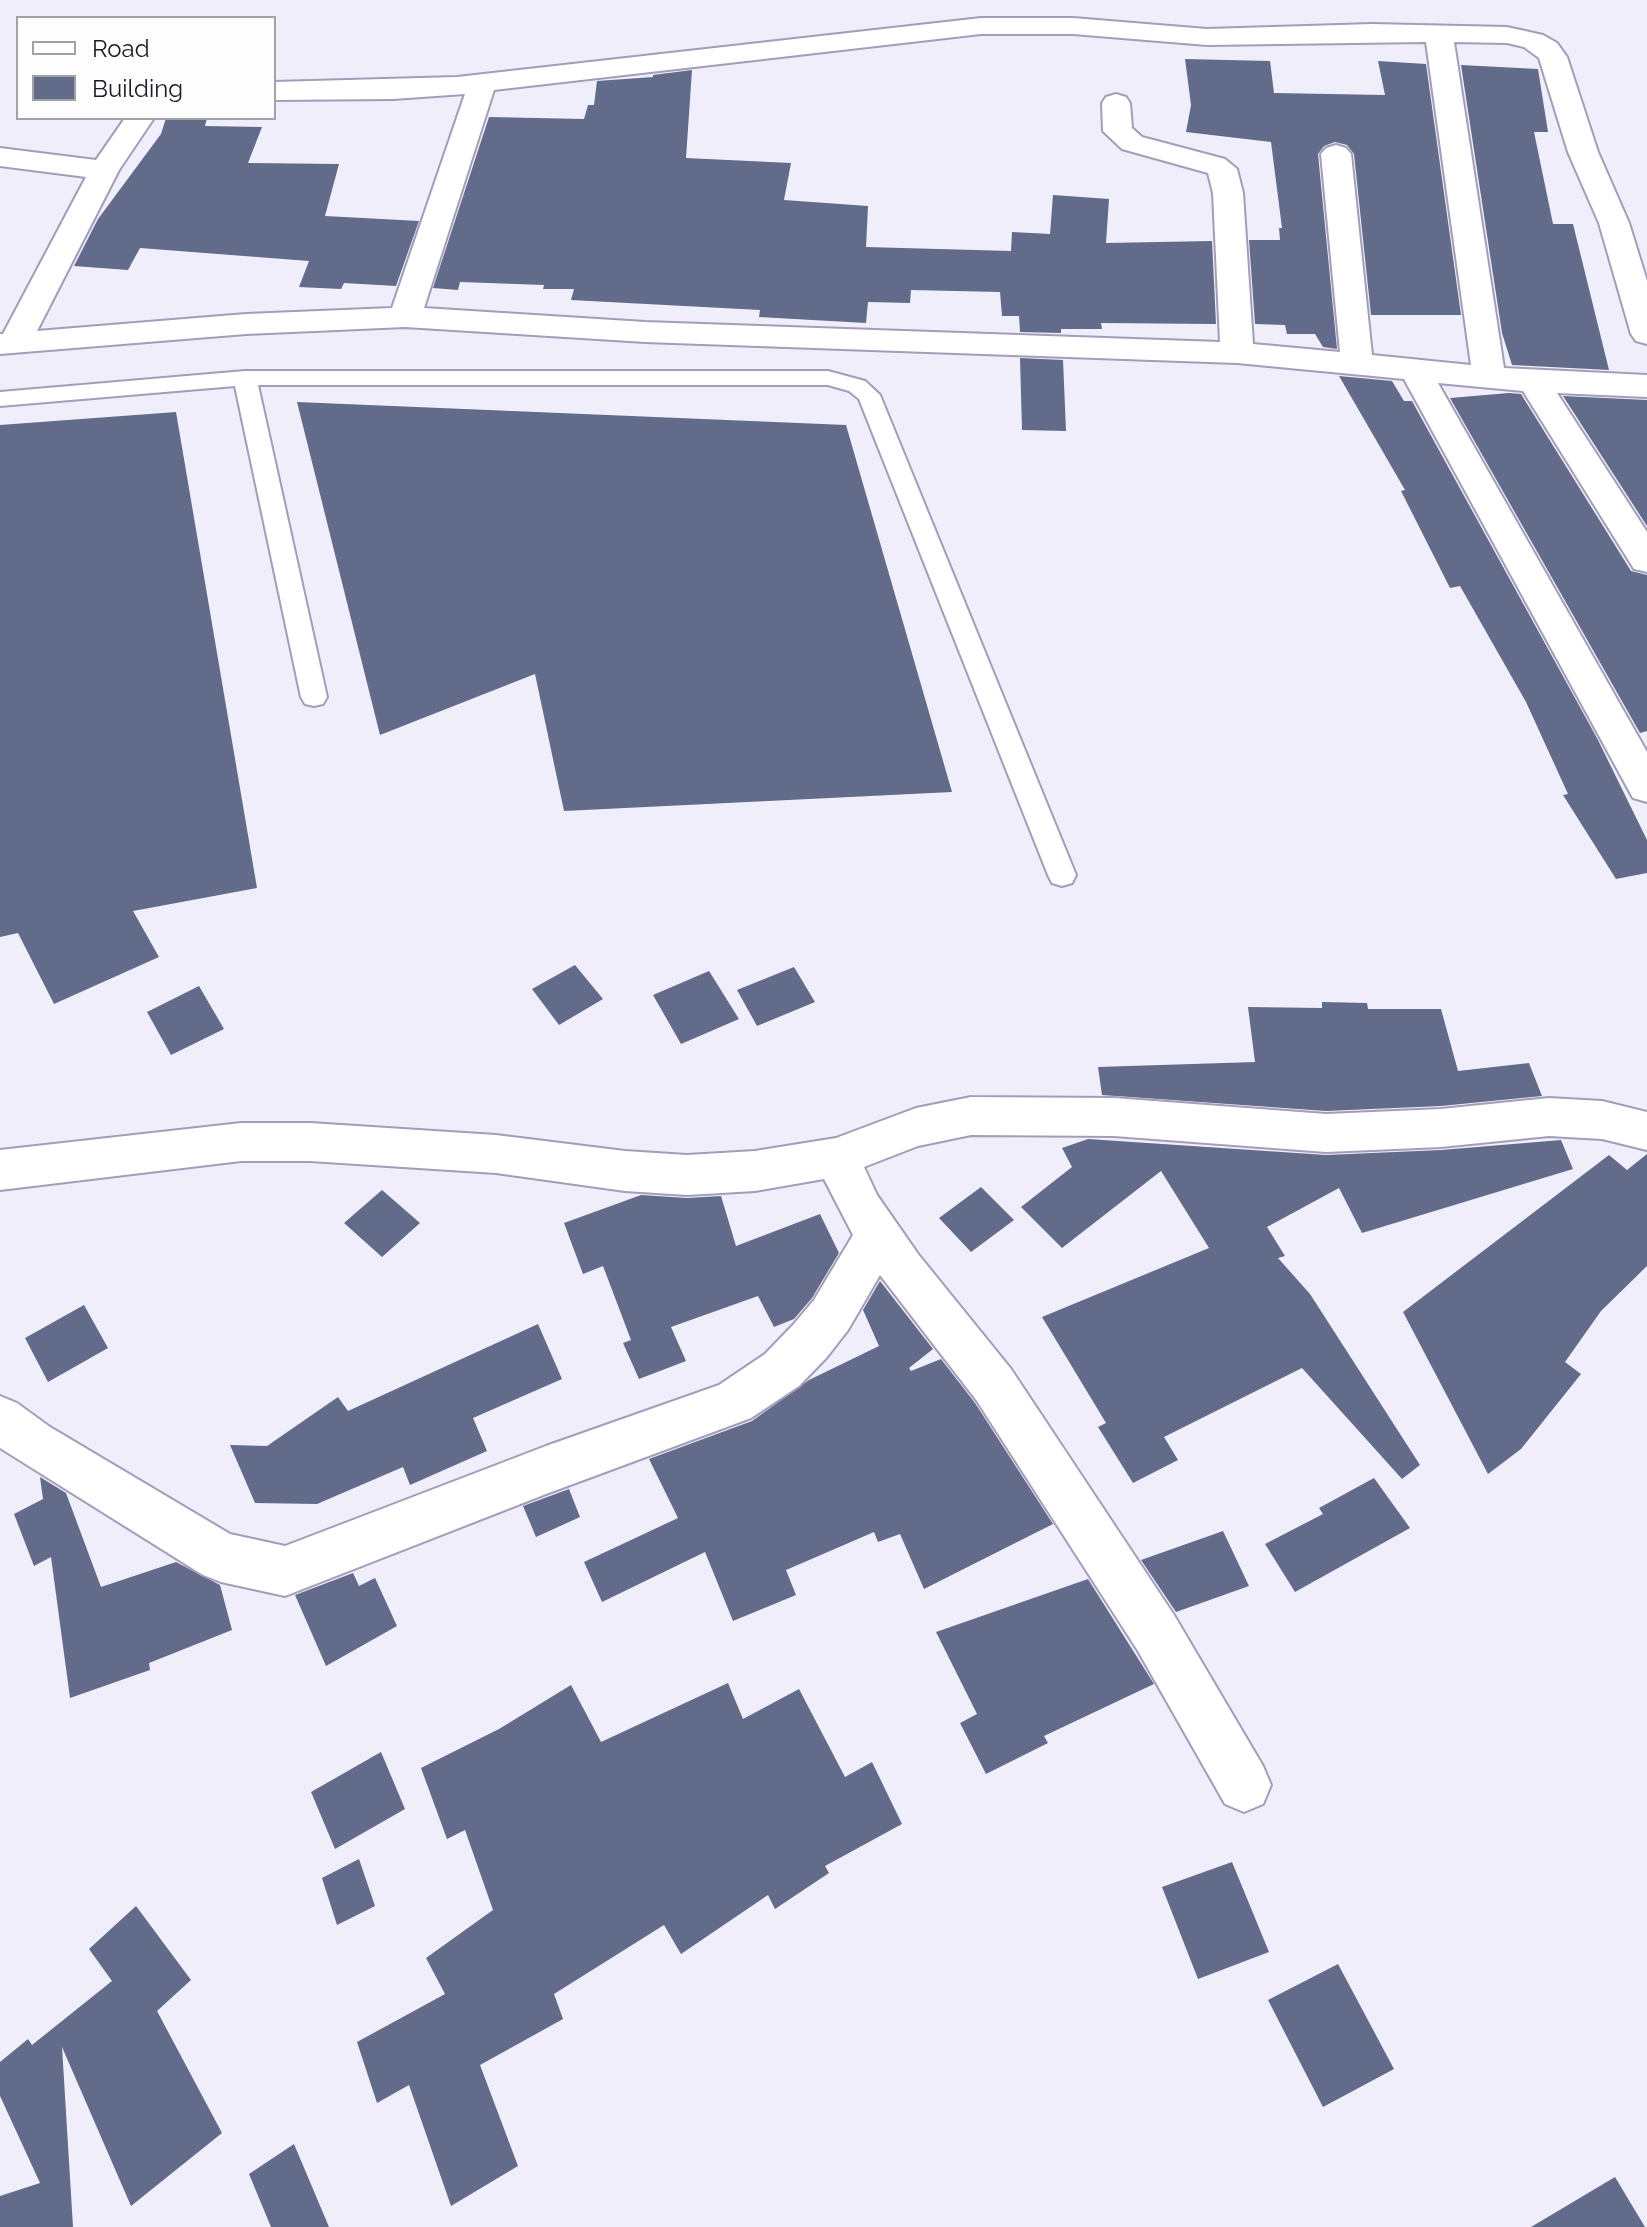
<!DOCTYPE html>
<style>
body{margin:0}
#map{position:relative;width:1647px;height:2227px;overflow:hidden;background:#f1eefb;font-family:Raleway,sans-serif}
canvas{display:block}
.legend{position:absolute;left:16px;top:16px;width:260px;height:104px;box-sizing:border-box;background:#fdfdfd;border:2px solid #a3a2a6;margin:0;padding:10px 14px;list-style:none;font-size:24px;color:#1d1924}
.legend li{display:flex;align-items:center;gap:16px;height:40px}
.legend b{width:40px;border:2px solid #a3a2a6}
</style>
<div id="map">
<canvas width="1647" height="2227"></canvas>
<ul class="legend">
<li><b style="height:10px;background:#fff"></b>Road</li>
<li><b style="height:22px;background:#626b89"></b>Building</li>
</ul>
</div>
<script>
const ctx = document.querySelector('canvas').getContext('2d');
ctx.lineJoin = 'round';
function fillPath(path, color) {
  ctx.fillStyle = color;
  ctx.fill(path, 'evenodd');
}
function poly(rows) {
  const path = new Path2D();
  for (const r of rows) {
    path.moveTo(r[0], r[1]);
    for (let i = 2; i < r.length; i += 2) path.lineTo(r[i], r[i + 1]);
  }
  return path;
}
function trace(path, color, width, dash) {
  ctx.strokeStyle = color;
  ctx.lineWidth = width;
  ctx.lineCap = dash ? 'butt' : 'round';
  ctx.setLineDash(dash || []);
  ctx.stroke(path);
}
fillPath(poly([
 [1185,59,1270,61,1274,93,1385,95,1378,61,1426,64,1461,315,1371,315,1354,154,1347,145,1335,142,1324,146,1318,154,1337,349,1323,347,1315,334,1287,334,1285,325,1255,324,1249,240,1280,240,1279,228,1282,228,1271,142,1186,132,1191,105],
 [1461,65,1538,69,1548,132,1534,132,1553,224,1573,224,1609,370,1512,365,1502,333],
 [692,70,686,158,791,163,784,200,868,206,866,247,1011,251,1012,232,1050,234,1053,195,1109,199,1106,243,1212,241,1216,324,1101,323,1102,329,1061,329,1061,333,1020,332,1019,316,1002,316,1000,292,911,290,910,303,868,302,866,323,759,317,760,310,571,300,574,289,543,289,544,285,460,282,458,290,433,288,489,117,584,119,588,105,594,105,597,81,653,77,653,75],
 [166,118,207,118,205,126,262,127,248,163,339,164,325,216,419,221,396,286,344,283,341,289,299,287,309,261,140,248,128,270,74,266,98,219,161,134],
 [1020,358,1063,360,1066,431,1022,430],
 [1339,376,1392,381,1404,401,1412,401,1598,740,1647,840,1647,873,1616,879,1563,795,1568,794,1526,702,1460,586,1450,588,1401,491,1405,490],
 [1509,393,1521,394,1631,571,1647,575,1647,731,1640,733,1450,398],
 [1563,396,1647,400,1647,526],
 [297,402,846,425,952,792,564,811,535,674,380,735],
 [176,412,257,888,133,911,159,957,54,1004,18,933,0,937,0,425],
 [575,965,603,999,559,1025,532,989],
 [794,967,815,1002,757,1026,737,990],
 [709,971,739,1019,681,1044,653,995],
 [199,986,224,1029,171,1055,147,1012],
 [1322,1002,1367,1003,1368,1009,1441,1009,1458,1071,1529,1063,1542,1096,1441,1106,1326,1111,1102,1095,1098,1067,1255,1062,1248,1007,1322,1008],
 [1088,1139,1326,1155,1441,1150,1561,1140,1573,1169,1362,1233,1339,1188,1267,1227,1285,1256,1278,1258,1310,1294,1420,1465,1402,1479,1302,1368,1164,1437,1178,1460,1133,1483,1098,1427,1106,1423,1042,1317,1209,1248,1161,1171,1062,1248,1021,1207,1072,1167,1062,1148],
 [1647,1154,1647,1266,1601,1311,1565,1362,1581,1374,1521,1449,1488,1474,1403,1312,1609,1155,1627,1170],
 [981,1187,1014,1220,971,1252,939,1218],
 [382,1190,420,1223,382,1257,344,1223],
 [641,1195,687,1198,721,1196,736,1246,820,1214,839,1253,812,1298,794,1319,774,1327,758,1296,671,1327,686,1361,639,1379,623,1343,631,1340,603,1266,583,1274,564,1223],
 [880,1281,933,1349,909,1368,911,1371,941,1359,975,1403,1053,1524,924,1589,900,1534,878,1542,874,1532,786,1570,796,1595,733,1621,705,1552,602,1602,584,1562,678,1518,649,1459,752,1421,809,1380,879,1346,863,1310],
 [84,1305,108,1348,48,1382,25,1338],
 [538,1324,562,1379,473,1418,487,1451,410,1485,403,1467,317,1504,255,1503,230,1445,267,1446,338,1397,348,1411],
 [40,1477,66,1493,101,1587,176,1562,220,1585,232,1630,149,1663,150,1670,70,1698,51,1557,34,1566,14,1514,43,1499],
 [1374,1478,1410,1528,1295,1592,1265,1544,1323,1514,1319,1508],
 [569,1489,580,1517,536,1537,523,1506],
 [1223,1531,1249,1586,1176,1612,1141,1560],
 [353,1573,359,1586,375,1578,397,1626,326,1666,295,1595],
 [1088,1579,1154,1684,1044,1736,1048,1743,986,1774,960,1723,977,1714,936,1632],
 [728,1683,743,1719,799,1689,845,1777,872,1762,902,1824,825,1866,829,1873,775,1909,768,1895,681,1954,664,1925,554,1994,563,2019,480,2065,518,2166,451,2206,409,2085,377,2103,357,2042,445,1994,426,1958,493,1910,465,1830,447,1839,421,1768,499,1729,571,1685,601,1742],
 [381,1752,405,1809,335,1849,311,1792],
 [359,1859,375,1906,337,1925,322,1878],
 [1232,1862,1269,1952,1198,1979,1162,1887],
 [136,1906,191,1980,157,2011,222,2133,131,2206,62,2047,73,2227,0,2227,0,2196,40,2183,0,2096,0,2062,28,2039,32,2045,112,1981,89,1949],
 [1338,1964,1394,2069,1323,2107,1268,2000],
 [294,2144,329,2227,271,2227,249,2174],
 [1615,2177,1645,2227,1531,2227]
]), '#626b89');
const service = poly([
 [245,371,828,371,865,381,880,395,1076,875,1072,883,1062,886,1052,883,1048,875,859,399,849,391,828,385,258,385,327,697,323,704,314,706,305,704,301,697,235,386,0,406,0,392,245,371]
]);
const minor = poly([
 [981,18,1073,18,1207,29,1372,24,1507,27,1543,35,1557,43,1567,57,1598,152,1629,223,1647,281,1647,344,1636,341,1631,334,1599,223,1568,152,1539,58,1524,47,1507,43,1454,42,1504,368,1647,375,1647,397,1557,393,1647,532,1647,572,1634,569,1523,391,1438,383,1647,752,1647,802,1633,798,1404,379,1237,363,645,342,405,327,246,334,0,354,0,334,3,334,86,177,0,166,0,148,96,160,125,118,154,118,119,170,37,331,246,314,392,308,465,94,393,99,274,100,274,82,457,77,981,18],
 [981,34,1073,34,1207,45,1426,42,1471,365,1372,355,1351,154,1346,148,1336,145,1326,148,1321,154,1340,352,1253,344,1243,193,1237,169,1225,159,1142,137,1132,128,1130,103,1126,97,1116,94,1106,97,1102,103,1103,131,1122,149,1208,173,1213,193,1220,342,645,322,424,308,494,90,981,34],
 [971,1097,1114,1098,1326,1114,1441,1109,1549,1098,1602,1101,1647,1112,1647,1150,1602,1139,1549,1136,1441,1147,1326,1152,1114,1136,971,1135,918,1146,864,1167,877,1195,918,1254,1011,1369,1174,1615,1263,1766,1271,1785,1263,1804,1244,1812,1225,1804,1138,1651,977,1401,880,1275,848,1330,827,1357,799,1386,751,1418,546,1494,285,1596,221,1582,203,1575,0,1448,0,1396,17,1403,50,1427,230,1534,285,1546,546,1446,719,1385,765,1354,793,1325,814,1300,853,1235,824,1179,755,1191,687,1195,625,1191,496,1173,310,1161,241,1161,0,1190,0,1150,241,1123,310,1123,496,1135,625,1151,687,1155,755,1151,836,1138,916,1108,971,1097]
]);
trace(service, '#a49cb9', 4);
trace(minor, '#a49cb9', 4);
fillPath(service, '#fff');
fillPath(minor, '#fff');
</script>
